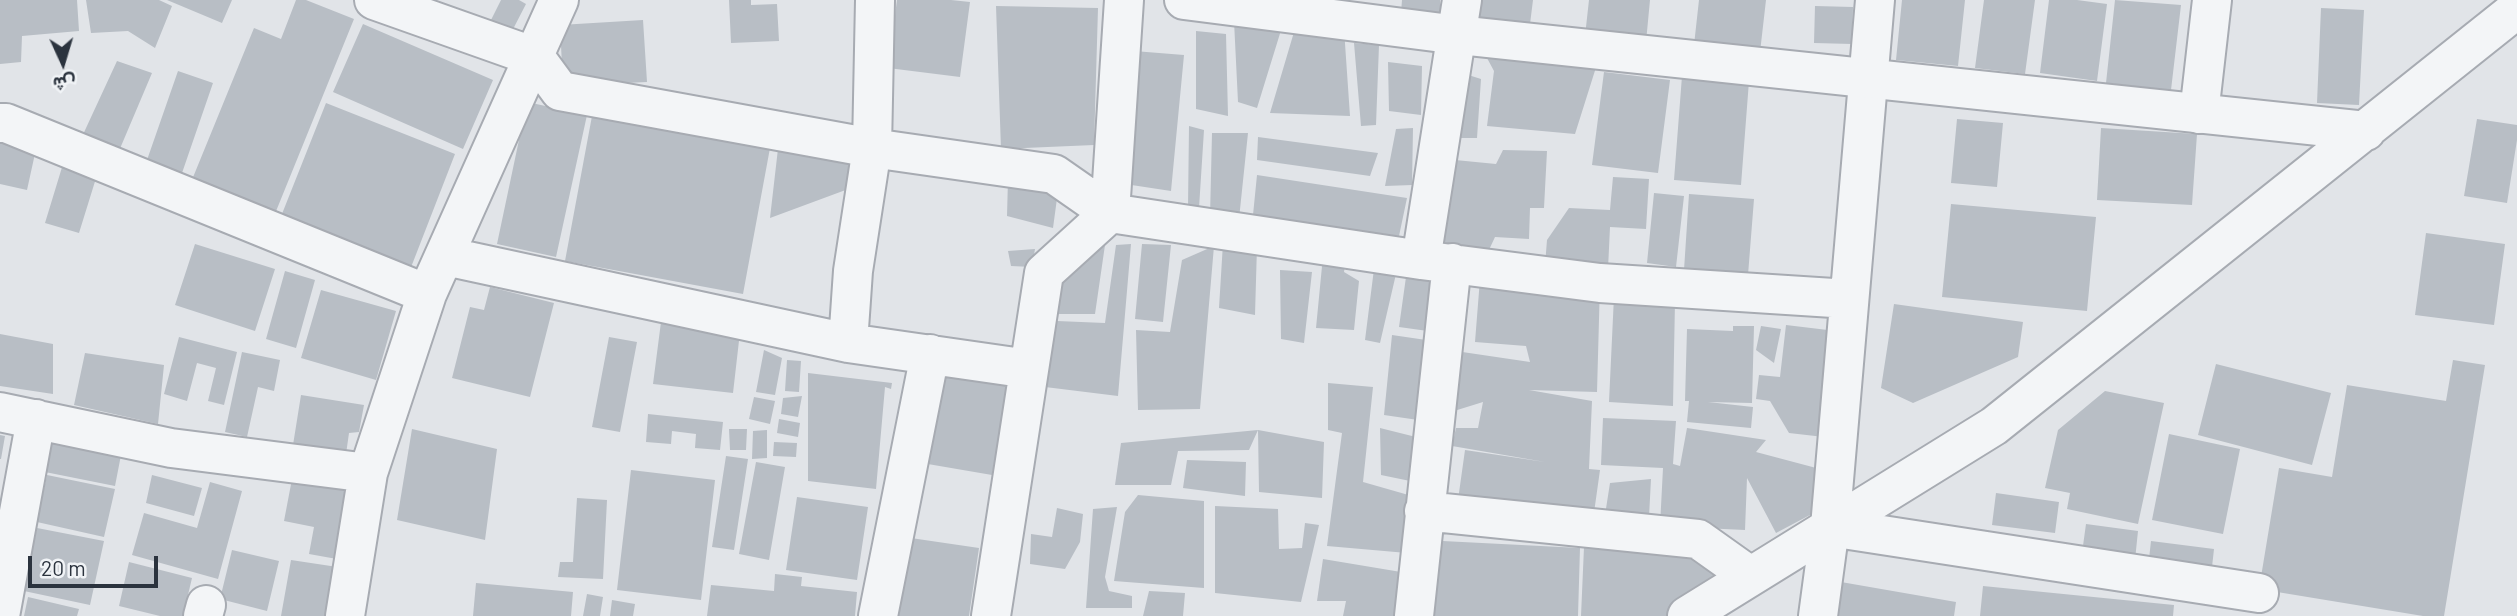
<!DOCTYPE html>
<meta charset="utf-8">
<style>
body{margin:0}
#map{position:relative;width:2517px;height:616px;overflow:hidden;background:#e1e4e8;font-family:Barlow,Vazirmatn,sans-serif}
canvas{display:block}
.north{position:absolute;left:28px;top:28px;width:70px;height:70px;-webkit-text-stroke:5px #f0f3f6;paint-order:stroke;rotate:176deg;font-size:19px;font-weight:700;line-height:28px;text-align:center;color:#2b333e}
.north::after{content:'';display:block;margin:auto;width:24px;height:32px;background:#2b333e;clip-path:polygon(50% 0,100% 100%,50% 72%,0 100%)}
.scale{position:absolute;left:28px;top:556px;width:130px;height:32px;box-sizing:border-box;border:4px solid #2b333e;border-top:0;padding-left:9px;font-size:21px;line-height:24px;white-space:nowrap;color:#2b333e;-webkit-text-stroke:5px #f0f3f6;paint-order:stroke}
</style>
<div id="map">
<canvas width="2517" height="616"></canvas>
<div class="north">ش</div>
<div class="scale">20 m</div>
</div>
<script>
const ctx = document.querySelector('canvas').getContext('2d');
ctx.lineJoin = 'round';
function fillPath(path, color) {
  ctx.fillStyle = color;
  ctx.fill(path, 'evenodd');
}
function poly(rows) {
  const path = new Path2D();
  for (const r of rows) {
    path.moveTo(r[0], r[1]);
    for (let i = 2; i < r.length; i += 2) path.lineTo(r[i], r[i + 1]);
  }
  return path;
}
function trace(path, color, width, dash) {
  ctx.strokeStyle = color;
  ctx.lineWidth = width;
  ctx.lineCap = dash ? 'butt' : 'round';
  ctx.setLineDash(dash || []);
  ctx.stroke(path);
}
fillPath(poly([
 [0,0,77,0,79,31,22,36,21,62,0,64],
 [86,0,159,0,172,6,155,48,128,31,91,33],
 [167,0,232,0,222,23],
 [296,0,306,0,354,19,270,226,187,192,254,28,281,39],
 [501,0,519,0,526,4,510,35,489,24],
 [729,0,751,0,751,5,777,4,779,41,731,43],
 [897,0,951,0,970,2,960,77,888,68],
 [1402,0,1440,0,1440,17,1401,13],
 [1470,0,1533,0,1529,32,1467,23],
 [1589,0,1650,0,1646,42,1585,36],
 [1699,0,1766,0,1759,61,1693,54],
 [1902,0,1965,0,1958,66,1896,60],
 [1984,0,2035,0,2025,74,1975,68],
 [2049,0,2077,0,2107,4,2097,81,2040,73],
 [2115,0,2181,5,2171,90,2106,83],
 [996,6,1098,8,1094,145,1001,149],
 [1815,6,1853,7,1852,44,1814,43],
 [2321,8,2364,10,2359,105,2317,103],
 [643,20,647,82,563,86,560,25],
 [1234,21,1282,27,1257,108,1238,102],
 [363,24,493,80,463,149,333,92],
 [1344,29,1350,116,1270,113,1294,32],
 [1196,31,1226,34,1228,116,1196,109],
 [1354,43,1379,45,1376,125,1361,126],
 [1488,47,1598,61,1575,134,1487,126,1494,71,1487,58],
 [1134,51,1184,55,1171,191,1125,184],
 [117,61,152,73,116,158,80,141],
 [1388,62,1422,66,1421,115,1389,111],
 [178,71,213,83,182,173,147,160],
 [1604,72,1670,80,1658,173,1592,165],
 [1462,73,1481,79,1477,138,1458,138],
 [1682,76,1749,81,1741,185,1674,180],
 [527,102,587,115,556,257,497,244],
 [326,103,455,154,408,275,278,224],
 [592,116,770,148,743,294,565,261],
 [1957,119,2003,123,1997,187,1951,183],
 [2477,119,2517,125,2517,140,2507,203,2464,196],
 [1189,126,1204,130,1199,208,1188,207],
 [1413,128,1412,185,1385,186,1396,129],
 [2101,128,2197,134,2192,205,2097,200],
 [1212,133,1248,133,1239,219,1210,217],
 [1258,137,1378,153,1370,176,1257,160],
 [779,140,855,148,851,188,770,218],
 [0,141,36,149,27,190,0,184],
 [1503,150,1547,151,1544,208,1530,208,1529,239,1495,237,1488,252,1436,247,1445,159,1496,164],
 [63,164,97,175,79,233,45,223],
 [1257,175,1407,198,1399,236,1253,215],
 [1613,177,1649,179,1646,229,1610,227,1608,269,1545,265,1547,240,1569,208,1610,210],
 [1008,179,1058,191,1053,228,1007,216],
 [1654,193,1684,196,1676,267,1647,263],
 [1689,194,1754,199,1748,275,1684,270],
 [1951,204,2096,217,2087,311,1942,297],
 [2426,233,2505,244,2494,325,2415,315],
 [1223,243,1257,246,1255,315,1219,308],
 [195,244,275,269,255,331,175,305],
 [1131,244,1118,396,1037,386,1057,321,1105,323,1116,245],
 [1142,244,1171,245,1163,322,1135,319],
 [1105,245,1095,314,1051,314,1057,282,1089,247],
 [1214,246,1200,409,1138,410,1136,330,1170,332,1182,260],
 [1035,249,1032,267,1011,266,1008,251],
 [1323,256,1346,259,1344,272,1359,281,1354,330,1316,328],
 [1374,269,1396,274,1380,343,1365,340],
 [1280,270,1312,272,1304,343,1281,339],
 [285,271,315,280,296,348,266,339],
 [1406,277,1439,282,1435,332,1399,327],
 [1480,279,1600,283,1597,392,1529,390,1592,401,1589,469,1600,470,1592,527,1457,507,1465,450,1545,462,1452,446,1456,428,1478,428,1483,402,1454,411,1442,349,1530,362,1526,346,1475,342],
 [490,287,554,303,530,397,452,378,470,307,484,310],
 [321,290,396,311,376,380,301,358],
 [1614,296,1675,301,1673,406,1609,402],
 [1894,304,2023,322,2018,357,1913,403,1881,388],
 [661,322,740,332,733,393,653,384],
 [1786,325,1836,331,1824,437,1789,433,1770,401,1756,399,1759,375,1780,377],
 [1733,326,1754,326,1752,403,1708,402,1753,407,1751,428,1687,422,1689,401,1685,401,1687,329,1733,331],
 [1761,326,1781,329,1774,363,1756,350],
 [0,334,53,344,53,394,0,386],
 [1392,335,1433,341,1425,421,1384,415],
 [179,337,237,352,224,405,208,401,216,368,197,363,187,401,164,394],
 [609,337,637,342,620,432,592,427],
 [764,350,782,358,775,395,756,392],
 [242,352,280,360,274,391,258,387,247,437,225,432],
 [85,353,164,365,158,424,74,405],
 [787,360,801,361,799,392,785,391],
 [2453,360,2485,365,2444,616,2423,616,2259,589,2279,468,2332,477,2347,385,2446,401],
 [940,363,1009,375,992,475,922,463],
 [2216,364,2331,393,2312,465,2198,435],
 [808,373,892,383,891,389,885,387,876,489,808,481],
 [1328,383,1373,387,1363,482,1412,496,1407,553,1327,546,1342,433,1328,430],
 [2105,391,2164,403,2138,524,2067,509,2070,493,2045,488,2058,430],
 [301,395,364,405,359,432,349,433,346,454,293,445],
 [802,396,798,417,781,414,783,398],
 [754,397,775,401,770,424,749,419],
 [648,414,723,422,720,450,695,448,696,434,672,431,671,444,646,442],
 [1603,418,1676,421,1673,464,1680,466,1687,428,1766,440,1756,452,1820,469,1825,507,1776,533,1747,478,1745,530,1660,526,1663,468,1601,465],
 [779,419,800,423,798,437,777,433],
 [1380,428,1420,438,1415,482,1381,475],
 [412,429,497,449,485,540,397,520],
 [729,429,747,429,746,450,730,450],
 [767,430,767,458,752,459,753,431],
 [1258,430,1249,450,1178,451,1171,485,1115,485,1121,443],
 [1258,430,1324,442,1322,498,1259,492],
 [2169,434,2240,449,2223,534,2152,520],
 [0,435,5,436,1,459,0,459],
 [51,441,121,455,115,486,45,472],
 [774,442,797,443,796,457,773,456],
 [726,456,748,459,734,550,712,547],
 [1187,460,1246,462,1245,496,1183,488],
 [756,462,785,467,769,560,739,554],
 [631,470,715,480,701,600,617,590],
 [47,475,115,489,104,537,37,522],
 [152,475,202,488,194,516,146,503],
 [292,479,362,492,348,561,309,554,314,527,284,521],
 [1651,479,1649,517,1605,515,1610,483],
 [210,482,242,491,218,579,132,555,144,513,197,528],
 [1996,493,2059,502,2055,533,1992,525],
 [1138,495,1204,501,1204,588,1114,581,1125,512],
 [797,497,868,507,857,580,786,570],
 [577,498,607,500,603,579,558,577,560,562,573,562],
 [1215,506,1278,509,1279,549,1302,548,1305,523,1319,525,1301,602,1215,593],
 [1117,507,1105,577,1109,591,1132,596,1132,608,1086,608,1093,509],
 [1057,508,1083,514,1080,542,1065,569,1030,564,1031,534,1052,537],
 [2086,524,2138,531,2135,560,2082,553],
 [37,528,104,541,90,605,24,591],
 [904,537,979,548,969,616,892,616],
 [1423,540,1580,548,1578,616,1420,616],
 [2151,541,2214,549,2211,576,2148,568],
 [1584,547,1702,551,1722,579,1670,616,1581,616],
 [232,550,279,561,267,611,220,599],
 [1323,559,1407,573,1402,616,1343,616,1346,601,1317,601],
 [291,560,344,568,335,616,281,616],
 [129,562,192,578,183,616,160,616,119,606],
 [775,574,802,577,801,586,857,592,855,616,707,616,711,585,774,591],
 [1841,582,1956,602,1954,616,1835,616],
 [476,583,573,592,571,616,473,616],
 [1983,586,2174,605,2173,616,1980,616],
 [1149,591,1185,593,1183,616,1143,616],
 [587,594,603,597,600,616,583,616],
 [28,597,79,609,77,616,24,616],
 [612,600,635,604,633,616,610,616]
]), '#b8bec5');
const minor = poly([
 [374,0,535,57,560,91,872,148,1054,174,1110,213,1421,260,1600,283,1849,299],
 [2199,114,2212,0],
 [0,123,6,123,427,294],
 [445,256,848,343,1029,369],
 [1421,260,1462,0],
 [848,343,853,271,872,148,875,0],
 [0,412,171,448,368,473],
 [1424,511,1698,539,1750,576],
 [1830,527,2259,593],
 [0,616,36,419],
 [203,616,206,605],
 [345,616,368,473,427,294,559,0],
 [878,616,930,354],
 [991,616,1044,273,1110,213,1124,0],
 [1414,616,1452,263],
 [1818,616,1830,527,1875,0]
]);
const tertiary = poly([
 [1184,0,1458,35,2366,131],
 [1687,616,1994,426,2517,9]
]);
trace(minor, '#a7abb2', 42);
trace(tertiary, '#a7abb2', 42);
trace(minor, '#f3f5f7', 38);
trace(tertiary, '#f3f5f7', 38);
</script>
